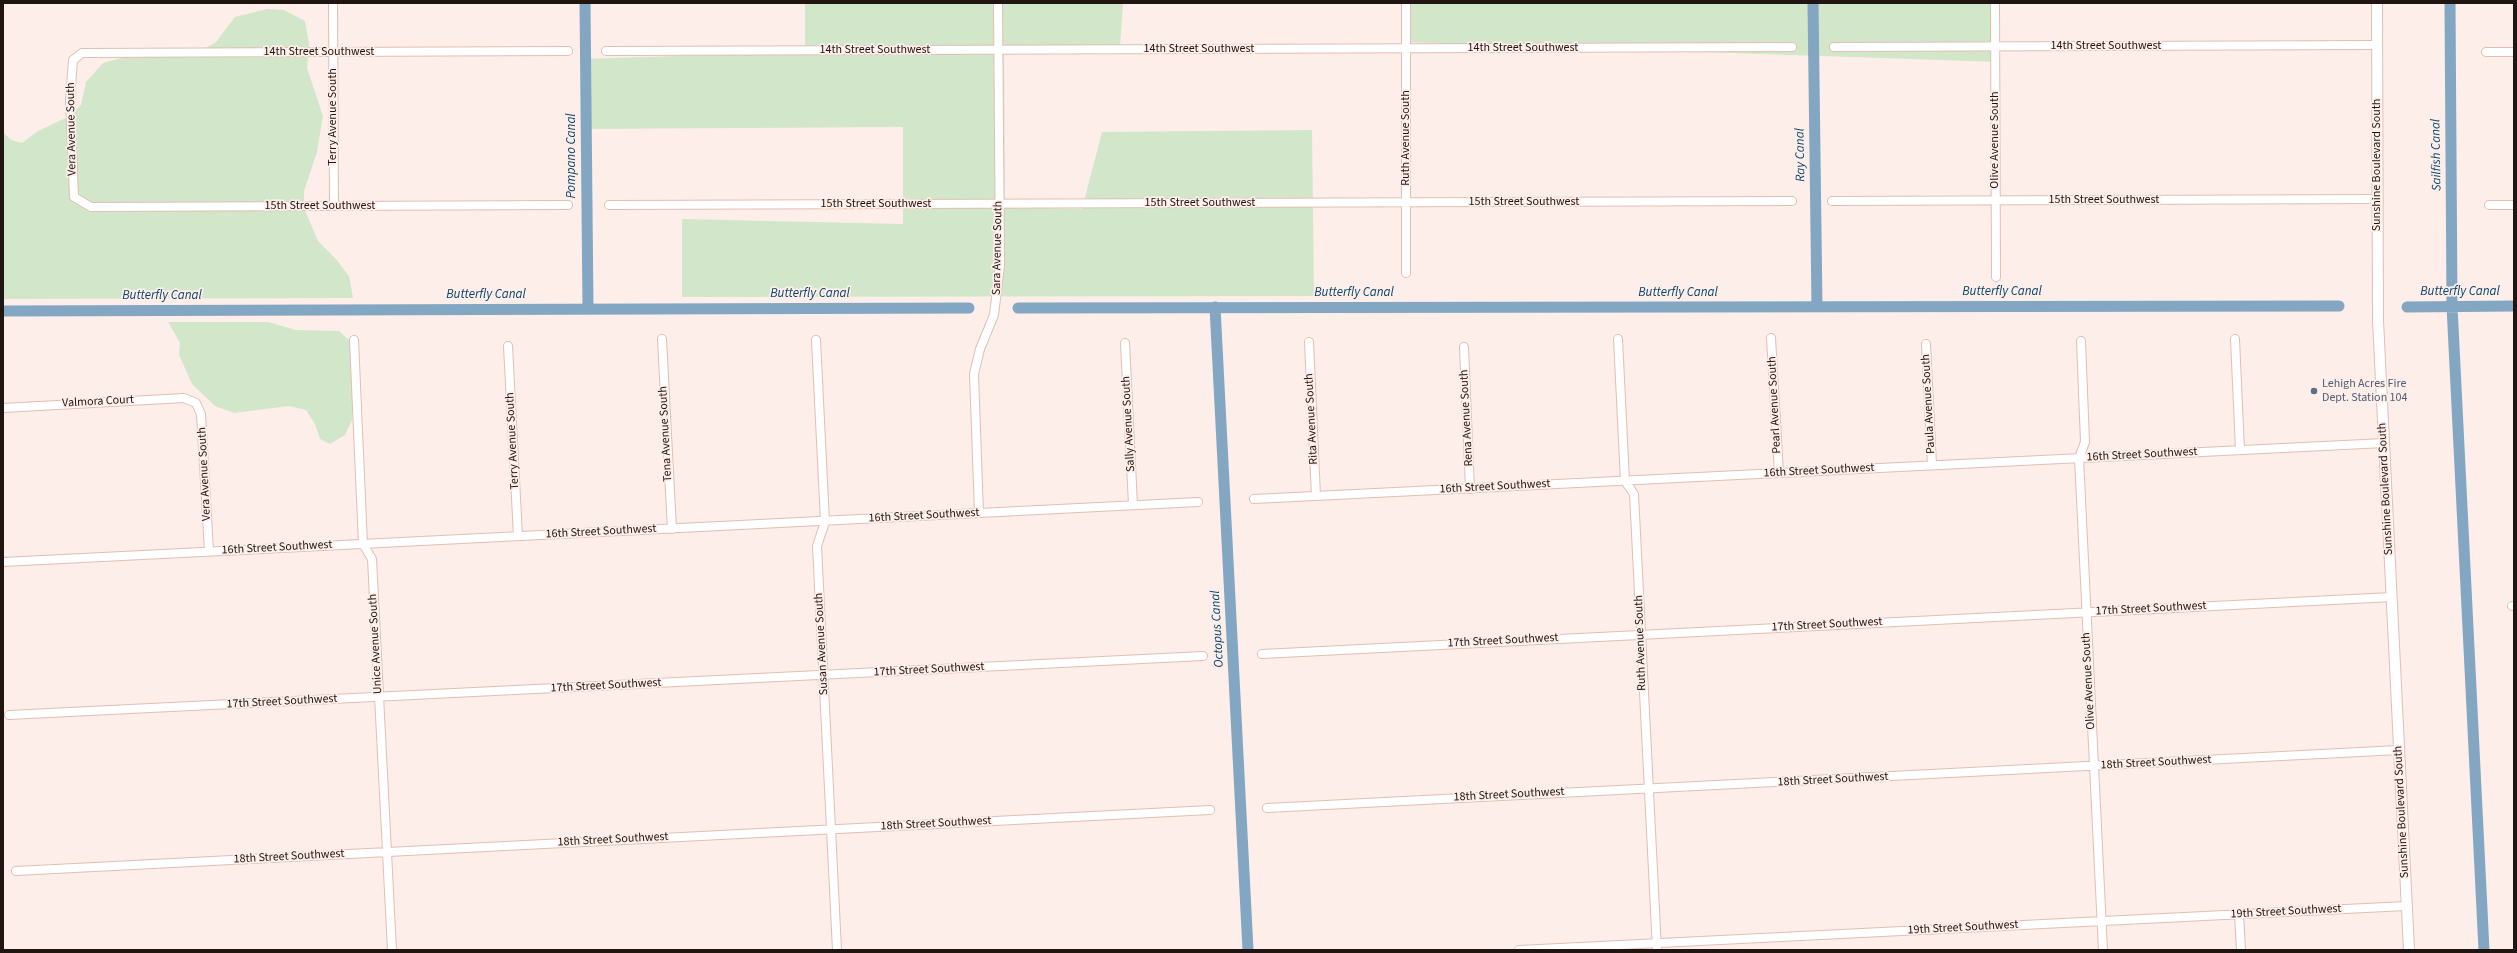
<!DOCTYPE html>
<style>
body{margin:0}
#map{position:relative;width:2517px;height:953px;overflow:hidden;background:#fdeee9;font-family:"Source Sans 3",sans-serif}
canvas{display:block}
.frame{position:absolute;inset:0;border:4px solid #211511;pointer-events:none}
</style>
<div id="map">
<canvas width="2517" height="953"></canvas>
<div class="frame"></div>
</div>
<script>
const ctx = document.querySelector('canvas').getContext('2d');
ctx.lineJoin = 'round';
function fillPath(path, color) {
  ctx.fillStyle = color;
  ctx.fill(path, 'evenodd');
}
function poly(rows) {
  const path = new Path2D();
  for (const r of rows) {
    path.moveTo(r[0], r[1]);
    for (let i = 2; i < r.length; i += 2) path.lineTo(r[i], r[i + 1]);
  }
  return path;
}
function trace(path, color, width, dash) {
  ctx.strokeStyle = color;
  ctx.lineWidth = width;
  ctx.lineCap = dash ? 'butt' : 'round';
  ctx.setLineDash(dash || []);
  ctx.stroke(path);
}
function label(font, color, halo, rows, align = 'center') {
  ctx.font = font + ' "Source Sans 3",sans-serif';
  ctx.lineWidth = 3.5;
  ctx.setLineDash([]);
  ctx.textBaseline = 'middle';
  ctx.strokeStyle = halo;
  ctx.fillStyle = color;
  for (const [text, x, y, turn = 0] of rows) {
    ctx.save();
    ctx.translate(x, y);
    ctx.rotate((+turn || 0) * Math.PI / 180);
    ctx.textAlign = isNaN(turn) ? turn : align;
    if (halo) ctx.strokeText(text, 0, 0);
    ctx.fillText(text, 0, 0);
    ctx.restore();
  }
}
fillPath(poly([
 [805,3,1123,3,1120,46,1004,47,1005,207,1082,209,1102,132,1312,130,1314,296,682,297,682,219,903,224,903,127,582,129,581,59,805,52],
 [1407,3,1998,3,2000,62,1405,42],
 [267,9,284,10,305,21,309,44,307,68,323,116,317,152,304,191,304,208,318,241,336,259,349,276,353,298,3,299,3,132,11,140,22,143,38,131,72,115,81,105,86,82,103,63,132,55,169,57,196,54,216,42,235,17],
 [168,322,268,322,296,330,339,331,349,340,353,355,352,420,345,435,330,444,320,439,315,424,306,410,289,406,234,413,215,406,192,384,179,355,180,343]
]), '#d2e7c9');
trace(poly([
 [585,3,588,309],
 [1813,3,1817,307],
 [2450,3,2452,306,2484,950],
 [1215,307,1248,950],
 [2407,307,2514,306],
 [1018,308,2339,306],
 [3,311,969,308]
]), '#83a6c3', 11);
const minor = poly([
 [333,3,334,206],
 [1406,3,1406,273],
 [1995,3,1996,277],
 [1834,47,2377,45],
 [568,51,82,53,73,60,70,101,74,197,91,207,568,205],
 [606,51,1792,47],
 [2486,52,2514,52],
 [1832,201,2377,199],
 [609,205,1792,201],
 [2489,205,2514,205],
 [1771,338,1779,473],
 [662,339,672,529],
 [1618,339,1625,481,1634,494,1657,950],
 [2235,339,2240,450],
 [354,340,363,544,372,559,392,950],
 [816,340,825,522,817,546,837,950],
 [2081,341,2085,442,2079,458,2103,950],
 [1309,342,1316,496],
 [1125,343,1133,505],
 [1926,344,1932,465],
 [508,346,518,536],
 [1464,347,1470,489],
 [3,408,184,398,196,403,201,414,209,551],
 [1254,499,2384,443],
 [979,513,974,374,980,349,994,315,1000,265,998,3],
 [3,562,1198,502],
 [2512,606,2514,606],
 [1262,654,2392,597],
 [9,715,1203,656],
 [1267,808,2399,750],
 [16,871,1210,810],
 [2239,914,2241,950],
 [1519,950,2406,906]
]);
const tertiary = poly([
 [2377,3,2378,320,2409,950]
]);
trace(minor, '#e1bfb2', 10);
trace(tertiary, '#e1bfb2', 12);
trace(minor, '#fff', 8);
trace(tertiary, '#fff', 10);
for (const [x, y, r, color] of [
 [2314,391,4,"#5c6f8a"]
]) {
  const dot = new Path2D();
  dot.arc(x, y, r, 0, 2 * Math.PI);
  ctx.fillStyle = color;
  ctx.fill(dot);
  trace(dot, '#fdeee9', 1.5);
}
label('12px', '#211511', '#fdeee9', [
 ["14th Street Southwest",2106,46],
 ["14th Street Southwest",1523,48],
 ["14th Street Southwest",1199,49],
 ["14th Street Southwest",875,50],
 ["14th Street Southwest",319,52],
 ["Terry Avenue South",333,117,-90],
 ["Vera Avenue South",72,129,-91],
 ["Ruth Avenue South",1406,138,-90],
 ["Olive Avenue South",1995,140,-90],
 ["Sunshine Boulevard South",2377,165,-90],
 ["15th Street Southwest",2104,200],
 ["15th Street Southwest",1524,202],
 ["15th Street Southwest",1200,203],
 ["15th Street Southwest",876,204],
 ["15th Street Southwest",320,206],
 ["Sara Avenue South",998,248,-89],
 ["Valmora Court",98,402,-3],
 ["Paula Avenue South",1929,404,-93],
 ["Pearl Avenue South",1775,405,-93],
 ["Rena Avenue South",1467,418,-93],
 ["Rita Avenue South",1312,419,-93],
 ["Sally Avenue South",1129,424,-93],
 ["Tena Avenue South",666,434,-93],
 ["Terry Avenue South",513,441,-93],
 ["16th Street Southwest",2142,455,-3],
 ["16th Street Southwest",1819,471,-3],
 ["Vera Avenue South",205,474,-93],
 ["16th Street Southwest",1495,487,-3],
 ["Sunshine Boulevard South",2386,489,-93],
 ["16th Street Southwest",924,516,-3],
 ["16th Street Southwest",601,532,-3],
 ["16th Street Southwest",277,548,-3],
 ["17th Street Southwest",2151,609,-3],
 ["17th Street Southwest",1827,625,-3],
 ["17th Street Southwest",1503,641,-3],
 ["Ruth Avenue South",1641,643,-92],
 ["Unice Avenue South",376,644,-93],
 ["Susan Avenue South",822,644,-93],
 ["17th Street Southwest",929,670,-3],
 ["Olive Avenue South",2089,681,-93],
 ["17th Street Southwest",606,686,-3],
 ["17th Street Southwest",282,702,-3],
 ["18th Street Southwest",2156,763,-3],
 ["18th Street Southwest",1833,780,-3],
 ["18th Street Southwest",1509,795,-3],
 ["Sunshine Boulevard South",2402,812,-93],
 ["18th Street Southwest",936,824,-3],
 ["18th Street Southwest",613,840,-3],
 ["18th Street Southwest",289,857,-3],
 ["19th Street Southwest",2286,912,-3],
 ["19th Street Southwest",1963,928,-3]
]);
label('12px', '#4e5e75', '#fdeee9', [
 ["Lehigh Acres Fire",2322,384],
 ["Dept. Station 104",2322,398]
], 'left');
label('italic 13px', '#0a466c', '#fdeee9', [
 ["Ray Canal",1801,155,-91],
 ["Sailfish Canal",2437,155,-91],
 ["Pompano Canal",572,156,-90],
 ["Butterfly Canal",2002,292],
 ["Butterfly Canal",2460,292],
 ["Butterfly Canal",1354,293],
 ["Butterfly Canal",1678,293],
 ["Butterfly Canal",810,294],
 ["Butterfly Canal",486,295],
 ["Butterfly Canal",162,296],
 ["Octopus Canal",1218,629,-93]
]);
</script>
